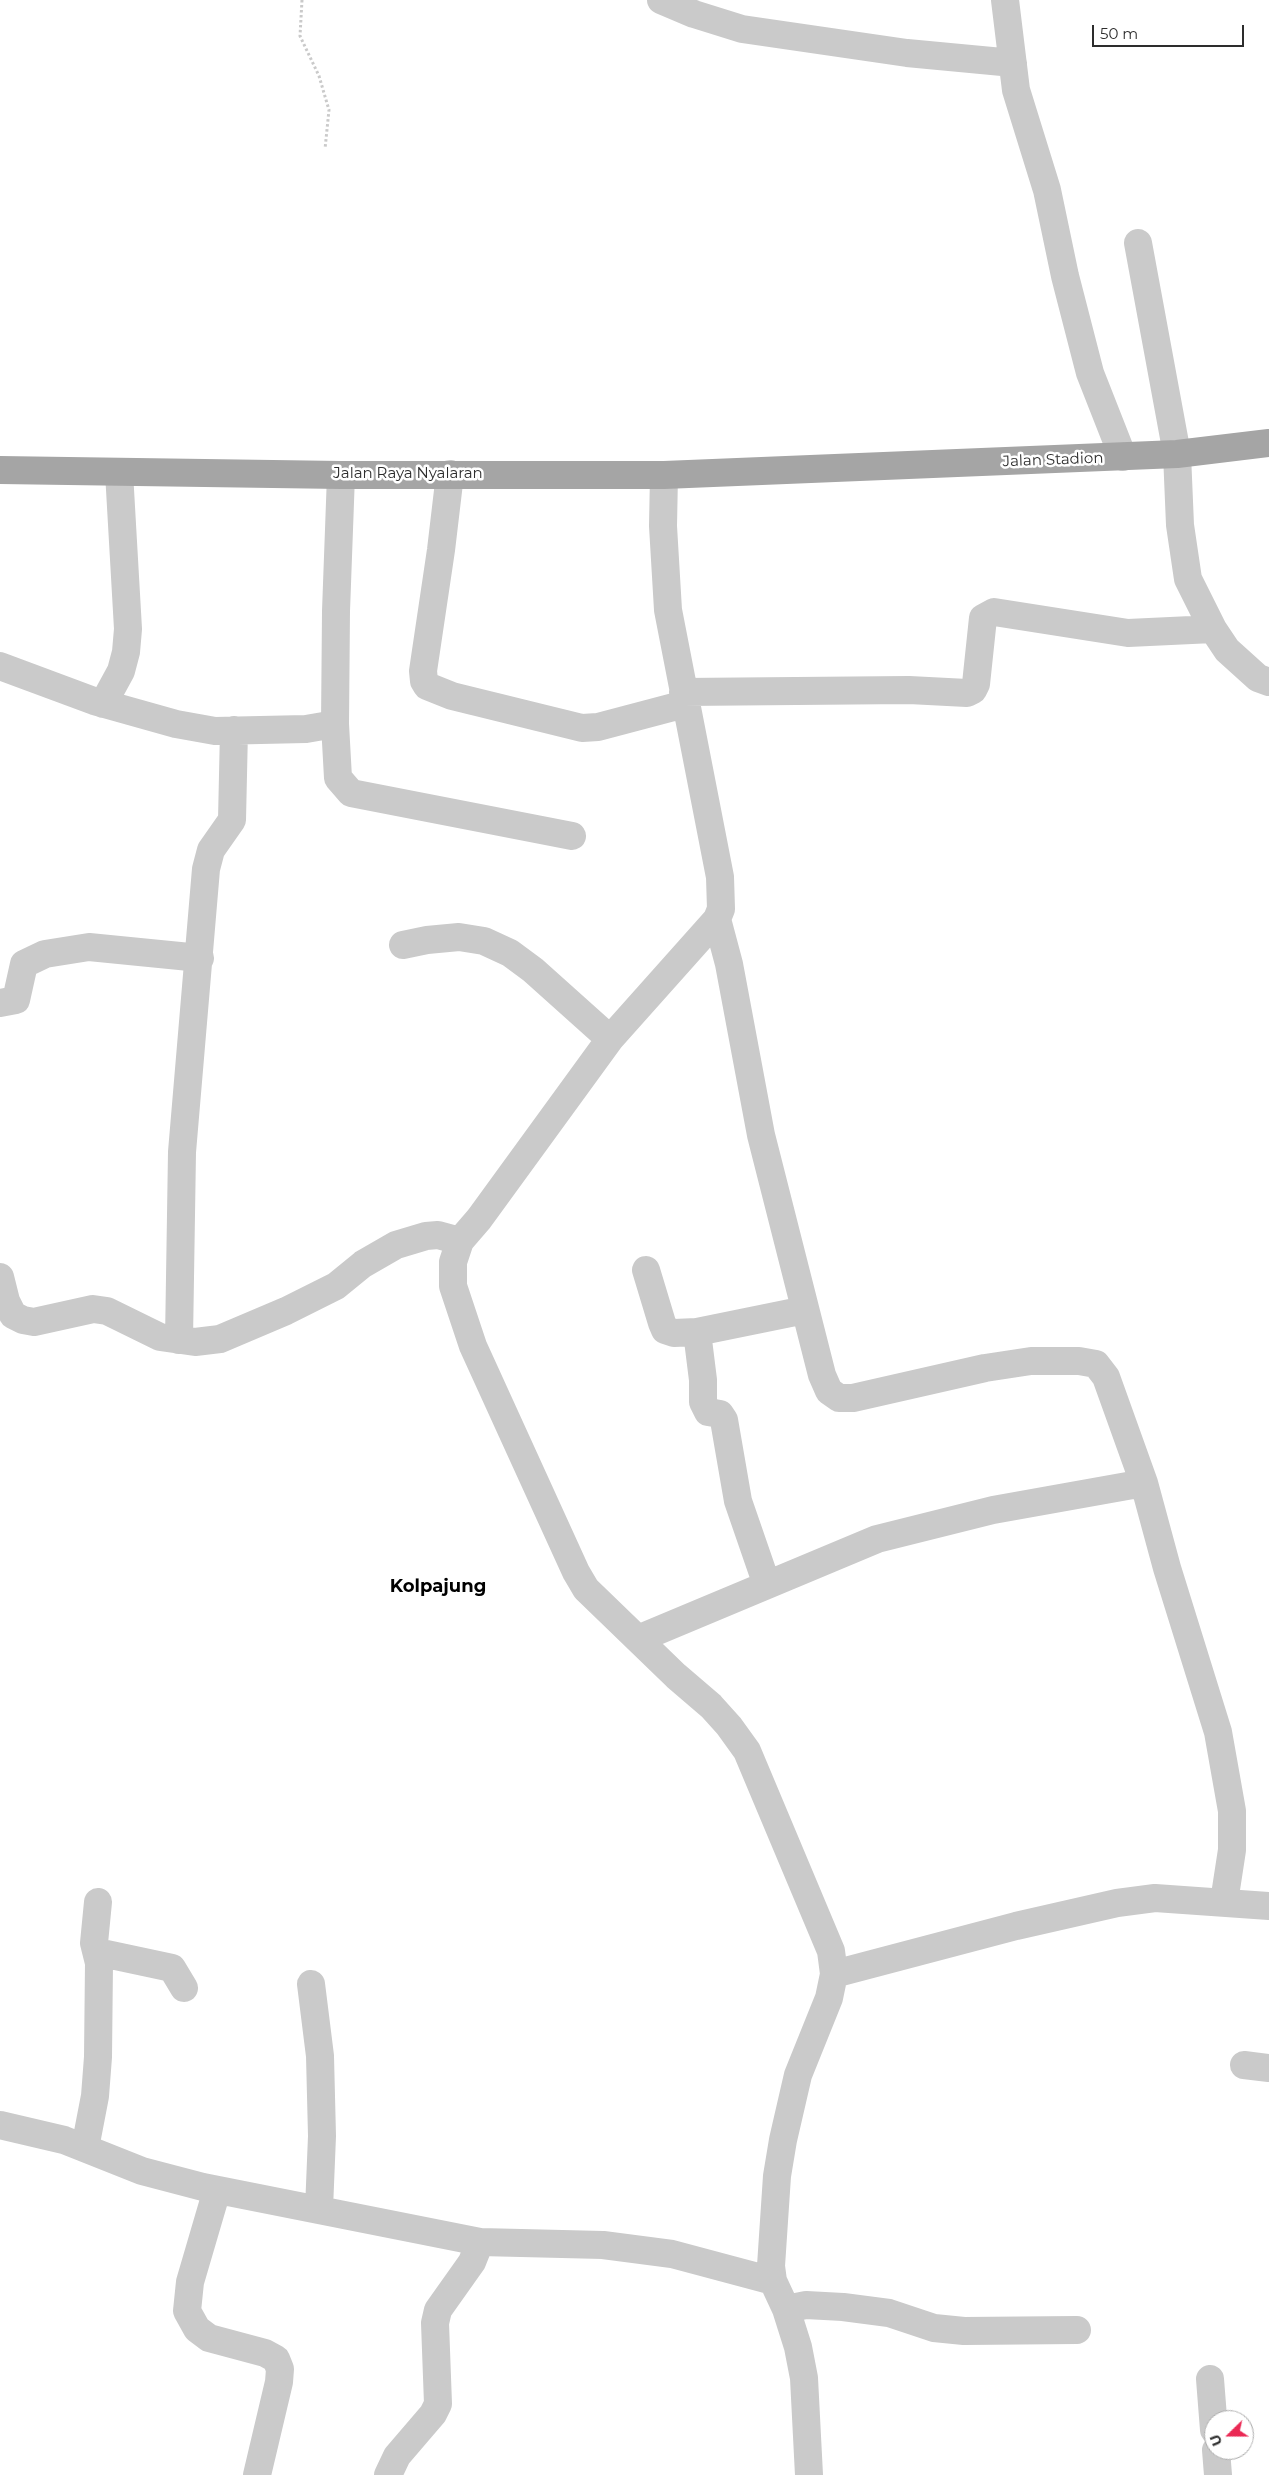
<!DOCTYPE html>
<style>
body{margin:0}
#map{position:relative;width:1269px;height:2475px;overflow:hidden;background:#fff;font-family:Montserrat,sans-serif}
canvas{display:block}
.north{position:absolute;left:1204px;top:2410px;width:50px;height:50px;box-sizing:border-box;background:#fff;border:1px solid #ababab;border-radius:50%;rotate:248deg;font-size:14px;font-weight:700;line-height:20px;text-align:center;color:#2d2d2d}
.north::after{content:'';display:block;margin:auto;width:18px;height:22px;background:#ea2954;clip-path:polygon(50% 0,100% 100%,50% 72%,0 100%)}
.scale{position:absolute;left:1092px;top:25px;width:152px;height:22px;box-sizing:border-box;border:2px solid #2d2d2d;border-top:0;padding-left:6px;font-size:15px;line-height:18px;white-space:nowrap;color:#2d2d2d;-webkit-text-stroke:4px #fff;paint-order:stroke}
</style>
<div id="map">
<canvas width="1269" height="2475"></canvas>
<div class="north">U</div>
<div class="scale">50 m</div>
</div>
<script>
const ctx = document.querySelector('canvas').getContext('2d');
ctx.lineJoin = 'round';
function poly(rows) {
  const path = new Path2D();
  for (const r of rows) {
    path.moveTo(r[0], r[1]);
    for (let i = 2; i < r.length; i += 2) path.lineTo(r[i], r[i + 1]);
  }
  return path;
}
function trace(path, color, width, dash) {
  ctx.strokeStyle = color;
  ctx.lineWidth = width;
  ctx.lineCap = dash ? 'butt' : 'round';
  ctx.setLineDash(dash || []);
  ctx.stroke(path);
}
function label(font, color, halo, rows, align = 'center') {
  ctx.font = font + ' Montserrat,sans-serif';
  ctx.lineWidth = 5;
  ctx.setLineDash([]);
  ctx.textBaseline = 'middle';
  ctx.strokeStyle = halo;
  ctx.fillStyle = color;
  for (const [text, x, y, turn = 0] of rows) {
    ctx.save();
    ctx.translate(x, y);
    ctx.rotate((+turn || 0) * Math.PI / 180);
    ctx.textAlign = isNaN(turn) ? turn : align;
    if (halo) ctx.strokeText(text, 0, 0);
    ctx.fillText(text, 0, 0);
    ctx.restore();
  }
}
trace(poly([
 [302,0,300,36,319,76,329,110,325,149]
]), '#cacaca', 3, [2.5, 2.5]);
trace(poly([
 [661,0,694,14,742,29,907,53,1013,63],
 [1005,0,1016,90,1047,190,1065,276,1090,373,1123,457],
 [1138,243,1177,454,1180,525,1188,579,1213,629,1227,650,1258,678,1269,682],
 [450,474,441,550,423,671,424,681,427,686,452,696,582,728,598,727,685,704],
 [664,475,663,526,668,610,720,877,721,909,717,919,610,1039,479,1219,460,1241,453,1262,453,1286,473,1346,576,1572,586,1589,676,1676,711,1706,729,1726,747,1751,831,1951,834,1974,829,1998,798,2075,783,2140,777,2176,771,2266,773,2281,786,2309,798,2347,804,2378,809,2475],
 [0,666,94,701,176,724,215,731,306,729,335,724,336,611,341,475],
 [683,692,909,690,967,693,973,690,976,684,983,618,994,612,1128,633,1213,629],
 [103,704,121,671,126,652,128,629,119,472],
 [335,724,338,778,351,793,572,836],
 [717,919,729,964,761,1135,822,1375,829,1391,839,1398,853,1398,985,1368,1031,1361,1079,1361,1096,1364,1106,1377,1144,1483,1167,1568,1218,1732,1232,1811,1232,1850,1224,1902],
 [403,945,427,940,459,937,484,941,510,953,533,970,610,1039],
 [0,1003,16,1000,24,964,45,954,89,947,200,958],
 [646,1270,662,1323,665,1330,674,1333,697,1332,805,1310],
 [0,1277,6,1301,13,1315,23,1320,34,1322,93,1309,107,1311,160,1337,195,1342,220,1339,286,1311,336,1286,363,1264,396,1245,426,1236,438,1235,460,1241],
 [697,1332,703,1380,703,1402,708,1412,720,1414,724,1420,738,1501,767,1585],
 [179,1340,182,1152,206,869,211,850,232,820,234,730],
 [638,1639,877,1539,993,1510,1144,1483],
 [97,1952,172,1968,184,1988],
 [834,1974,1016,1926,1117,1903,1155,1898,1269,1906],
 [311,1984,320,2056,322,2136,319,2209],
 [1244,2065,1269,2068],
 [0,2125,64,2140,142,2171,203,2187,480,2242,603,2245,672,2254,773,2281],
 [85,2148,95,2096,98,2057,99,1963,94,1943,98,1902],
 [217,2190,190,2282,187,2311,197,2329,209,2338,265,2353,276,2359,280,2369,279,2382,257,2475],
 [786,2309,806,2305,843,2307,889,2313,934,2328,964,2331,1077,2330],
 [1210,2379,1214,2430],
 [1216,2450,1218,2475],
 [388,2475,397,2456,433,2414,438,2404,435,2323,438,2310,472,2262,480,2242]
]), '#cacaca', 28);
trace(poly([
 [0,470,341,475,664,475,1177,454,1269,443]
]), '#a5a5a5', 28);
label('15px', '#2d2d2d', '#fff', [
 ["Jalan Stadion",1053,460,-2],
 ["Jalan Raya Nyalaran",408,474]
]);
label('bold 18px', '#000', '#fff', [
 ["Kolpajung",438,1587]
]);
</script>
